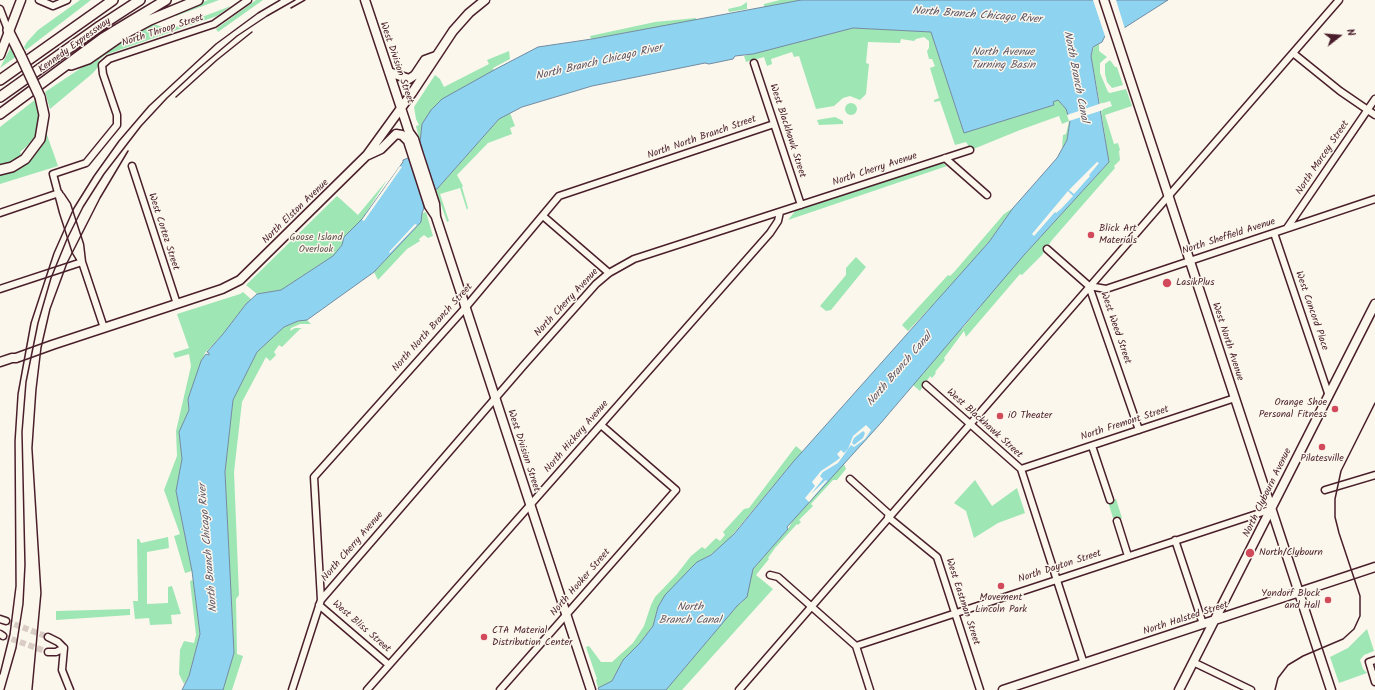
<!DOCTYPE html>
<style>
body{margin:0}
#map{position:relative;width:1375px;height:690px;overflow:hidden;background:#fbf7ec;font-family:Kalam,sans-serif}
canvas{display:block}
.north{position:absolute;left:1319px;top:16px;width:40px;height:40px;-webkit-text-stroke:3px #fbf7ec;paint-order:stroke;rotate:73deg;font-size:11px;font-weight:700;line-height:16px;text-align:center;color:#4a1f2b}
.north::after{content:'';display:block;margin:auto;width:14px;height:18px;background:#4a1f2b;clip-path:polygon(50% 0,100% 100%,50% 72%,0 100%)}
</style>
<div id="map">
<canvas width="1375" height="690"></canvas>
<div class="north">N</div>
</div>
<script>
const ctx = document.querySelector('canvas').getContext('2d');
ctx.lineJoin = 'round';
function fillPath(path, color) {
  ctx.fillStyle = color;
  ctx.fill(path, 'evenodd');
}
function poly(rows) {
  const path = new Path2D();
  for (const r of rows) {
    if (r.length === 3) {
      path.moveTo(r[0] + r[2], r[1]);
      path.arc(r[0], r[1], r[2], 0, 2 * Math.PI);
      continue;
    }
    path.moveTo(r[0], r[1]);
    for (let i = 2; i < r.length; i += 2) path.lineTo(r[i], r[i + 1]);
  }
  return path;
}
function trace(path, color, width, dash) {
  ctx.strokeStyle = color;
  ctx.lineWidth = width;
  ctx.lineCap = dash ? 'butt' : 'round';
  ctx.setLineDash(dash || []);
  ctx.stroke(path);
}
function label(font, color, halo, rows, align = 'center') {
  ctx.font = font + ' Kalam,sans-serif';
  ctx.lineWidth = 3;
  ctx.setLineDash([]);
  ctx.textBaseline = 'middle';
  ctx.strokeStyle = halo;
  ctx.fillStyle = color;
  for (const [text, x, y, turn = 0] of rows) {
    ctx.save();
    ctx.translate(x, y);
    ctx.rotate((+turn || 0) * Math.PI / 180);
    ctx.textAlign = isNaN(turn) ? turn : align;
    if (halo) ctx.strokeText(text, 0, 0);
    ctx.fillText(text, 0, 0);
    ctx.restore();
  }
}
fillPath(poly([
 [80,0,91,0,26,50,24,47,27,42,38,30],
 [208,0,219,0,176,16,175,14],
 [256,0,263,0,218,32,216,29],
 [780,0,801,0,764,7,764,4],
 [747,2,747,9,729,12,728,9,741,6],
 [231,6,217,16,105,55,99,60,98,67,93,73,50,109,45,92,129,36,153,24,170,29],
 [696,18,696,20,591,39,590,36,655,22],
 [853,28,931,32,964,133,1054,105,1053,102,1058,100,1066,109,1070,121,1067,140,1062,148,1063,135,1066,134,1069,121,1062,124,1059,116,1020,130,971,150,966,142,955,145,940,101,934,102,934,100,939,98,930,68,935,66,932,59,929,59,927,51,929,48,929,41,924,37,916,39,914,41,901,39,900,43,868,42,866,63,869,64,866,94,860,100,850,96,843,98,834,106,816,109,799,56,794,57,792,52,771,59,772,64,767,66,764,57,746,62,744,56],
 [1099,44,1099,51,1107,57,1100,63,1100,73,1108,92,1110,93,1126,89,1132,106,1105,115,1114,144,1118,143,1120,150,1119,151,1120,160,1114,166,1115,168,1052,240,1042,255,1022,275,1020,274,966,337,964,331,944,358,945,360,935,372,936,373,932,378,930,376,920,391,913,385,926,370,954,331,962,329,981,306,983,300,997,287,998,281,1013,268,1015,262,1024,255,1109,162,1101,110,1112,106,1110,101,1100,104,1091,56,1094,47],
 [10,46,17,56,0,68,10,49],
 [509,51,510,59,493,68,494,71,422,124,420,142,416,126,419,125,416,119,414,107,435,75,440,79,444,87,489,64,487,60],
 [1110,60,1115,67,1117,67,1123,85,1112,88,1107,82,1105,74,1105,64],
 [36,99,40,116,35,136,27,146,20,152,22,155,9,163,0,165,0,127],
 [851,109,6],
 [510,113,515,126,510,128,512,134,488,143,457,175,463,186,462,187,468,208,467,210,460,188,440,194,449,221,447,222,436,190,499,119],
 [835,117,843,121,843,124,819,125,817,120],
 [46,132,58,166,0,184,0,175,16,170,32,159,40,148],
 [941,162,947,166,788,220,797,209],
 [387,180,362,219,344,237,342,245,333,256,281,290,257,294,246,285,337,196,358,215],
 [1013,208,989,242,946,291,908,331,902,325,948,275,950,276,955,271,1004,214],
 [426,212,433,236,428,238,424,235,419,239,420,241,407,249,378,280,374,272,421,222,422,213],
 [856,257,866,267,831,310,826,311,820,306,846,275,846,268],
 [243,292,252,300,246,304,223,334,205,353,188,399,189,410,179,432,182,459,176,491,192,571,185,573,174,536,180,534,164,490,177,456,176,431,191,366,189,354,175,358,173,353,189,348,177,314,240,294],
 [307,320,311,324,300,324,291,328,290,331,295,328,302,328,300,329,282,347,279,345,274,352,276,355,270,361,266,357,242,402,234,472,239,595,236,599,237,654,243,656,232,690,223,690,234,653,225,472,233,400,257,352,284,327,298,321],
 [880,424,844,464,846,469,837,480,833,480,811,504,813,506,799,520,801,522,798,525,797,524,775,548,768,558,769,559,756,575,773,589,682,690,666,690,737,606,742,602,753,569,788,529,805,498],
 [796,446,803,452,793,462,724,545,689,570,658,607,653,626,640,643,623,660,612,681,598,688,596,680,597,679,586,647,589,646,601,662,612,662,633,643,644,626,651,605,655,597,677,574,691,556,702,547,705,549,716,538,720,541,725,535,723,532,744,509,749,508],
 [975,480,992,506,1017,488,1025,513,998,523,974,538,966,511,954,503],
 [1116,499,1122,518,1114,521,1108,502],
 [168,537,169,548,147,552,147,604,168,603,168,587,172,586,181,614,171,615,172,624,150,625,149,618,135,619,133,601,138,601,137,539,139,539,141,543],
 [193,580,200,634,189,676,184,684,179,674,180,650,184,641,194,643,196,635,190,581],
 [130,609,130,615,56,620,56,611],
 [1367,629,1374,651,1364,655,1360,660,1363,669,1367,673,1339,683,1330,657,1348,648]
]), '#9ee6b4');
const water = poly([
 [801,0,1168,0,1124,28,1105,36,1102,42,1093,47,1091,56,1109,162,1024,255,880,424,787,527,788,529,753,569,747,597,737,606,666,690,599,690,598,688,612,681,623,660,640,643,653,626,658,607,665,595,689,570,697,562,711,555,734,534,793,462,989,242,1013,208,1057,158,1067,140,1070,121,1066,109,1058,100,1053,102,1054,105,964,133,931,32,853,28,753,54,735,56,733,59,709,64,705,63,592,86,522,107,499,119,437,189,421,194,424,208,422,213,421,222,374,272,307,320,298,321,284,327,257,352,233,400,225,472,234,653,223,690,182,690,189,676,200,634,192,571,176,491,182,459,179,432,189,410,188,399,201,361,206,354,209,355,209,353,207,352,223,334,246,304,257,294,281,290,333,256,342,245,344,237,362,219,403,162,403,160,423,152,420,142,422,124,431,110,442,99,494,70,538,47,592,39,801,0]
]);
fillPath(water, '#8ed3f0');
trace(water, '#738ba1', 1);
fillPath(poly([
 [1093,0,1116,0,1125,29,1106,39],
 [1102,103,1103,110,1069,121,1067,115],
 [1097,162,1099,163,1089,175,1090,176,1074,194,1069,190],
 [400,166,402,167,364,221,362,220],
 [1068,191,1073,196,1061,209,1056,213,1055,212,1034,236,1032,234],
 [415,224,417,225,390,253,389,252],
 [866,425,871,430,865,439,854,447,851,445,838,463,823,472,820,476,823,479,811,494,826,480,827,481,809,502,805,498,815,486,812,482,821,471,836,461,840,458,837,454,841,450,844,453,848,449,853,436],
 [863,431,865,433,863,438,854,445,852,443,854,438]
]), '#fbf7ec');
trace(poly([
 [6,621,48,637],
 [3,636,48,652]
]), '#d8ccc5', 6, [6, 3]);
const minor = poly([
 [39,0,53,6,67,0],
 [0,9,8,30],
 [1293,53,1340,91,1375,115],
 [754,63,801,205],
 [945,158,987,195],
 [132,166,177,304],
 [61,196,67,205,80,245,82,262,104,328],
 [0,213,59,193],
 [543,216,609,273],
 [1287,228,1375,99],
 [1274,233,1329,396],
 [1047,249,1089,286,1139,430],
 [82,262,76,252,63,212,53,174,86,163,117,125,117,115,103,74,102,65,109,59,214,24,248,0],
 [1089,286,1106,289,1375,199],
 [0,289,82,262],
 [926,385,1021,469,1084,664],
 [1092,446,1110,500],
 [1021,469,1235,398],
 [850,479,890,515],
 [1325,490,1375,475],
 [888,517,937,557,980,690],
 [1117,521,1128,556],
 [1175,540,1203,624],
 [770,575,778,577,856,646,870,690],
 [321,600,524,365,596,284,609,273,634,259,970,150],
 [319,605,389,665],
 [0,619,6,621],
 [0,634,3,636],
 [48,637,58,642,64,648],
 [856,646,1272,509],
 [64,648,62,670,70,690],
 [48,652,56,652,64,648],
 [1375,660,1369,662,1375,682],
 [1193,662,1251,690],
 [292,690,321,600,314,477,466,307,559,196,774,124],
 [367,690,770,233,778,221,780,212],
 [500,690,676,490,601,425],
 [739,690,1339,0]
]);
const major = poly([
 [365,0,409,132,414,139,418,152,435,204,436,217,591,690],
 [1104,0,1331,690],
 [0,55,21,0],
 [389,72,409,79,415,75,425,60,436,56],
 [409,132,408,141,429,206,435,215],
 [368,155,381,149,396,134,402,135,408,141],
 [0,362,12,358,16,358,52,345,222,289,240,280,367,155,412,93,453,31,469,13,485,0],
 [1003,690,1375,567],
 [1179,690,1375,304]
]);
const highway = poly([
 [8,30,20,54],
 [71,65,88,59,124,34,150,20,198,0],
 [0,80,113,0],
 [0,97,100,26,140,0],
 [0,114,103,38,166,0],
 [0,170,12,167,25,159,40,139,44,115,40,97]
]);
trace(minor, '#4a1f2b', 9);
trace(major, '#4a1f2b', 11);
trace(highway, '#4a1f2b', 12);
trace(minor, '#fbf7ec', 6);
trace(major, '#fbf7ec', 8);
trace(highway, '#fbf7ec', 9);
trace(poly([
 [291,8,305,0],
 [176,97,217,60,252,32],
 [0,674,10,634,16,586,15,441,18,394,31,323,54,253,74,208,94,176,119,141,149,106,216,44,258,13,280,0],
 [4,690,16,648,23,604,25,565,22,432,26,382,38,323,51,278,67,239,83,207,104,174,141,126,167,98,198,69,237,36,267,16,295,0],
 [32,690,41,593,32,448,36,390,41,348,50,309,67,263,100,198,128,151],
 [1275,690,1278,678,1288,665,1303,656,1343,639,1354,629,1360,616,1360,596,1339,533,1335,517,1335,499,1341,471,1375,403]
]), '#4a1f2b', 1.5);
const highwayBridge = poly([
 [20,54,40,97]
]);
trace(highwayBridge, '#4a1f2b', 12, []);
trace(highwayBridge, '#fbf7ec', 9);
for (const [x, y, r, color] of [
 [1091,235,4,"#d1495b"],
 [1167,283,5,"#d1495b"],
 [1335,409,4,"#d1495b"],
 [1000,416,4,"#d1495b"],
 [1322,447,4,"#d1495b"],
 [1250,553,5,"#d1495b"],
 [1001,586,4,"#d1495b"],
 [1328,600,4,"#d1495b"],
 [484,637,4,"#d1495b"]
]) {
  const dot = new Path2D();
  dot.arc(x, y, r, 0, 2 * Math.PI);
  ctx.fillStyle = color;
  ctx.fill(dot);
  trace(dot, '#fbf7ec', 1.5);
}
label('10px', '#4a1f2b', '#fbf7ec', [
 ["North Throop Street",163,31,-18],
 ["Kennedy Expressway",75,46,-36],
 ["West Division Street",396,63,71],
 ["West Blackhawk Street",787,131,72],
 ["North North Branch Street",702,138,-19],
 ["North Marcey Street",1323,158,-56],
 ["North Cherry Avenue",875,170,-18],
 ["North Elston Avenue",296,212,-44],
 ["West Cortez Street",163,232,72],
 ["North Sheffield Avenue",1229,237,-18],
 ["North Cherry Avenue",567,303,-47],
 ["West Concord Place",1311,311,71],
 ["North North Branch Street",433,328,-48],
 ["West Weed Street",1115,328,71],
 ["West North Avenue",1227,342,72],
 ["West Blackhawk Street",984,424,42],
 ["North Fremont Street",1125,424,-18],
 ["North Hickory Avenue",577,437,-49],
 ["West Division Street",523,451,72],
 ["North Clybourn Avenue",1268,493,-64],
 ["North Cherry Avenue",353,547,-49],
 ["North Dayton Street",1060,567,-18],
 ["North Hooker Street",581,583,-49],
 ["West Eastman Street",962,602,72],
 ["North Halsted Street",1186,619,-18],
 ["West Bliss Street",361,627,41]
]);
label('10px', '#4a1f2b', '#fbf7ec', [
 ["Blick Art",1099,229],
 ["Materials",1099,241],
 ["LasikPlus",1176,283],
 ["Orange Shoe",1327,403,"right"],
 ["Personal Fitness",1327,415,"right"],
 ["iO Theater",1008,416],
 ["Pilatesville",1322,459,"center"],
 ["North/Clybourn",1259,553],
 ["Yondorf Block",1320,594,"right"],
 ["and Hall",1320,606,"right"],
 ["Movement",1001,598,"center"],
 ["Lincoln Park",1001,610,"center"],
 ["CTA Material",492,631],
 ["Distribution Center",492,643]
], 'left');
label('10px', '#5f514d', '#fbf7ec', [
 ["Goose Island",316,238],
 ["Overlook",316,250]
]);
label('italic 11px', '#5e5566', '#fbf7ec', [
 ["North Branch Chicago River",977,16,4],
 ["North Avenue",1003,53],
 ["Turning Basin",1003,66],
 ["North Branch Chicago River",599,63,-13],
 ["North Branch Canal",1075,77,79],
 ["North Branch Canal",900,370,-49],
 ["North Branch Chicago River",209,548,-95],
 ["North",690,608],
 ["Branch Canal",690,621]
]);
</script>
